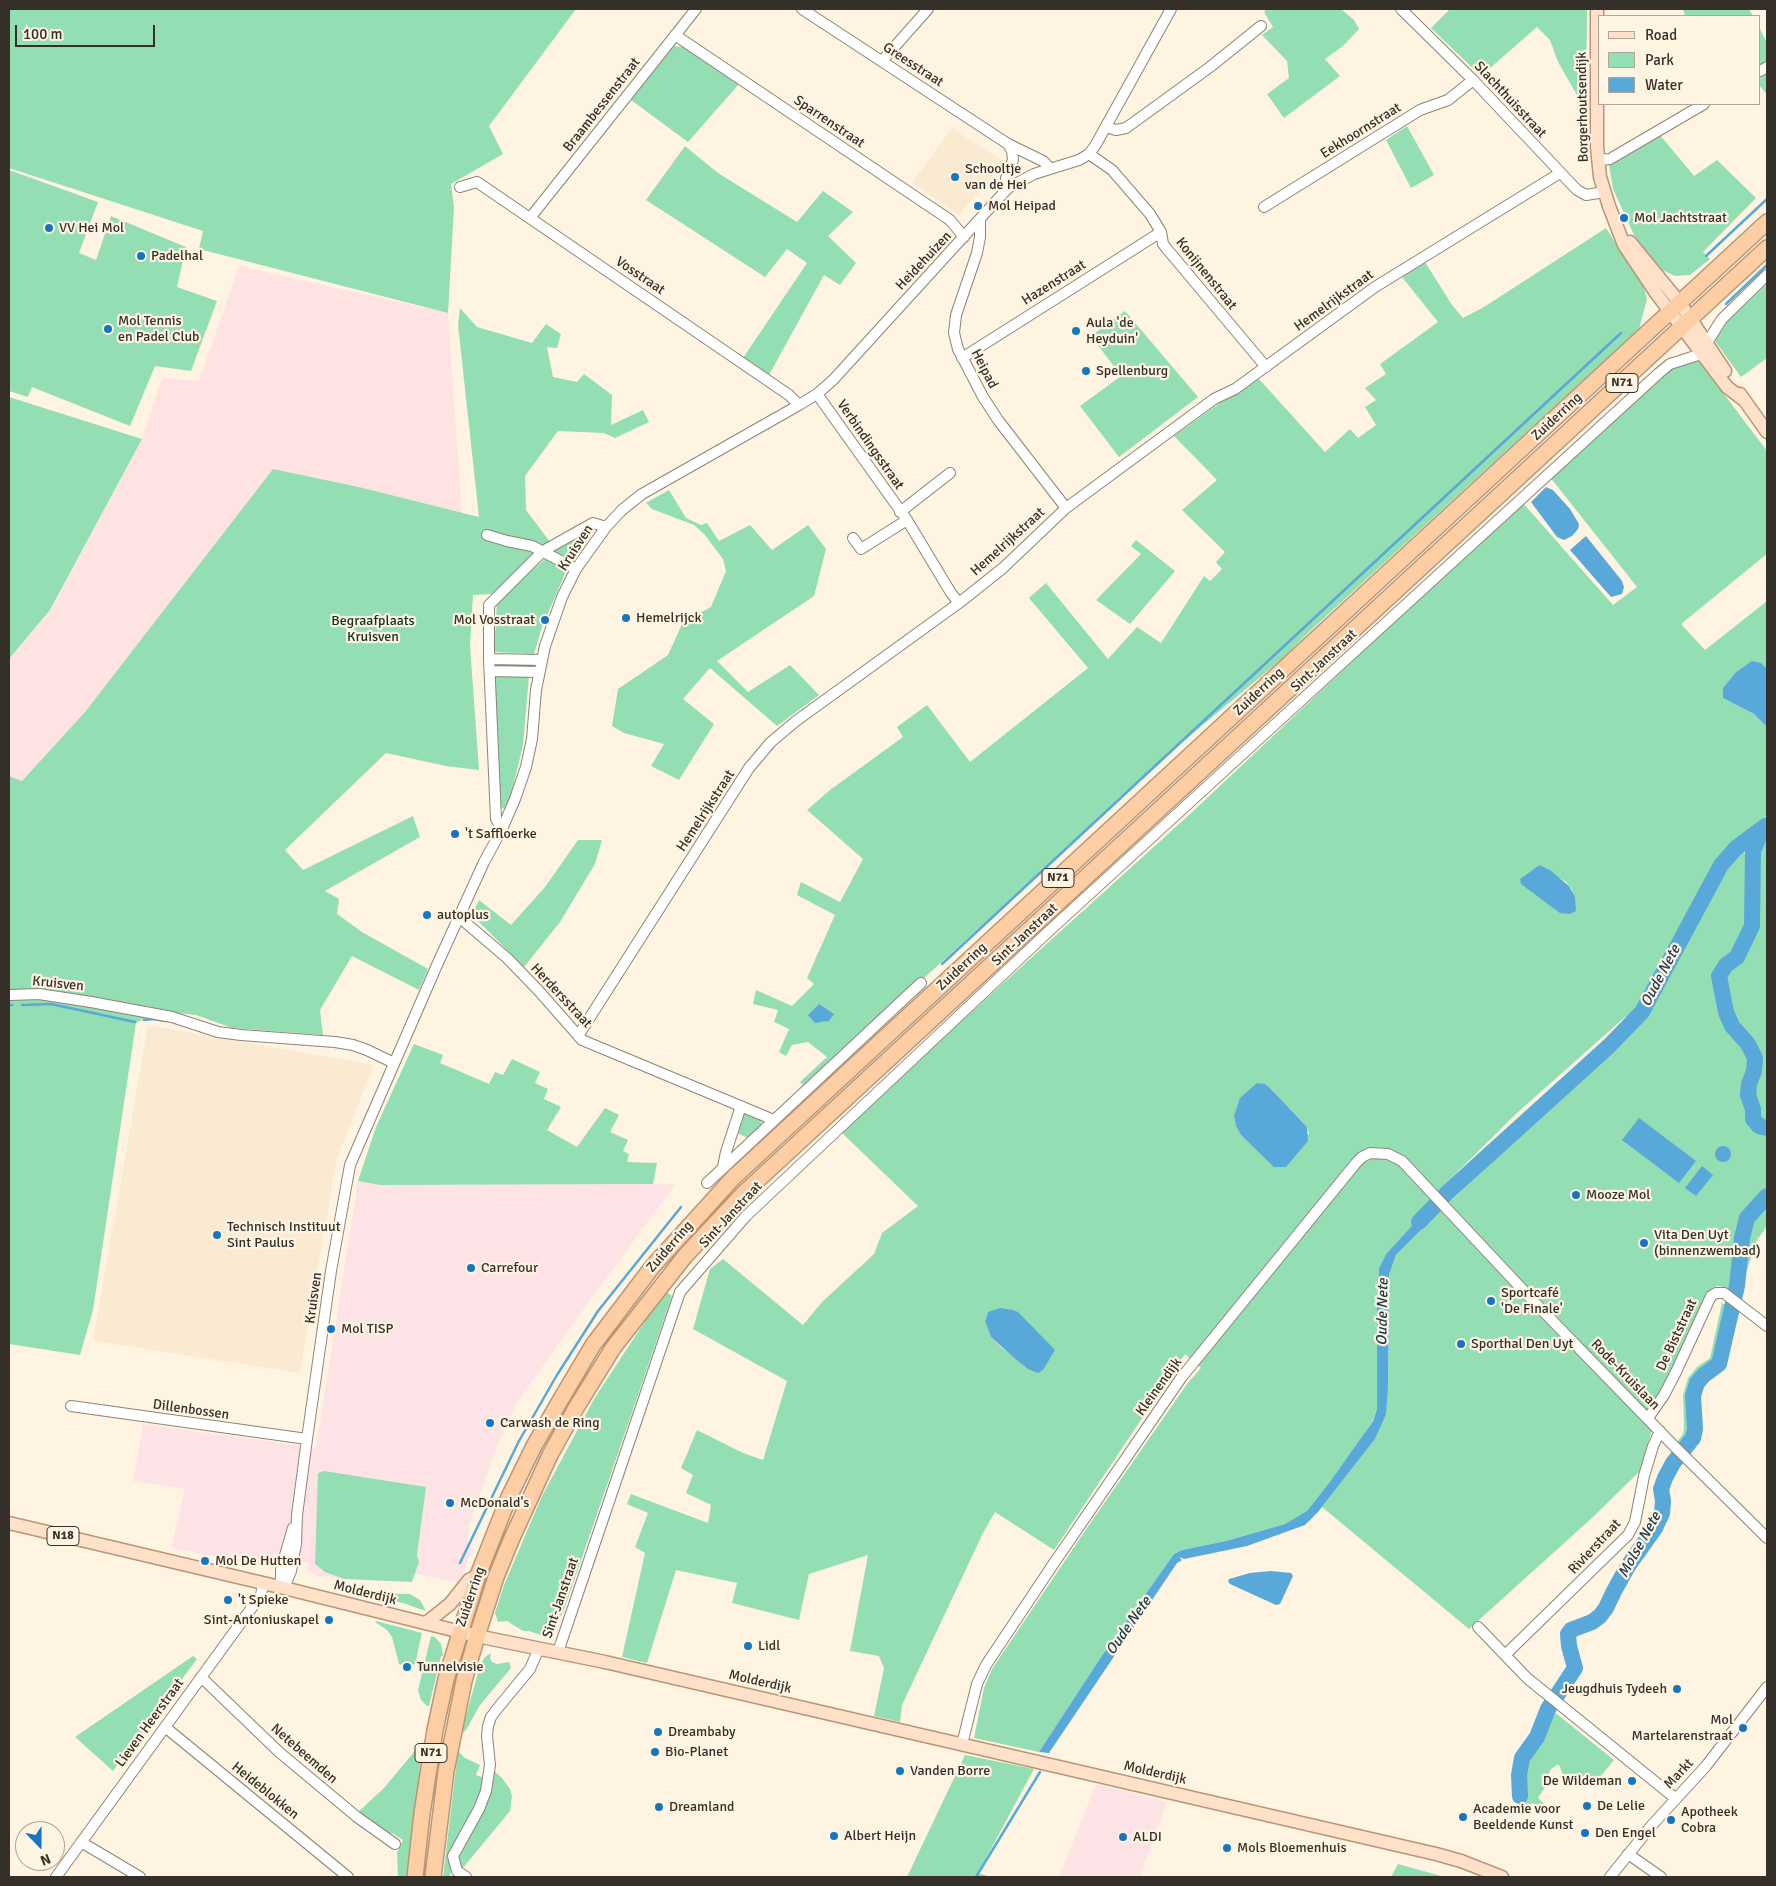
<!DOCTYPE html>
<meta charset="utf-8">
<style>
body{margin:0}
#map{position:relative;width:1776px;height:1886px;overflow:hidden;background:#fff3e2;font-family:Signika,sans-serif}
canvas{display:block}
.frame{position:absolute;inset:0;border:10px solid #343029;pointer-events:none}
.legend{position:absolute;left:1598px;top:15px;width:162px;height:90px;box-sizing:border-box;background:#fff3e2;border:1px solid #aea598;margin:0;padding:6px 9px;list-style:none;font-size:15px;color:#343029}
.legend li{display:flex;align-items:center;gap:10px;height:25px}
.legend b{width:25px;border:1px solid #aea598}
.north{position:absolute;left:15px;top:1821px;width:50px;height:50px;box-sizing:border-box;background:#fff3e2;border:1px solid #aea598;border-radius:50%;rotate:158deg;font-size:14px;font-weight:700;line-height:20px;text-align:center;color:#343029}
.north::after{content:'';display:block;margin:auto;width:18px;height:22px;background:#1575c1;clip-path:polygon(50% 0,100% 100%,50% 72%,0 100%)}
.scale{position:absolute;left:15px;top:25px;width:140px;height:22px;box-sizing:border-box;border:2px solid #343029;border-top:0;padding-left:6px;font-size:15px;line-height:18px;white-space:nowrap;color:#343029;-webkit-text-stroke:4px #fff3e2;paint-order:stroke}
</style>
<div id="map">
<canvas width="1776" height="1886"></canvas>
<div class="frame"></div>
<ul class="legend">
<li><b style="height:6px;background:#fee1c8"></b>Road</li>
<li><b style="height:14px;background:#93dfb3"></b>Park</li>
<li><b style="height:14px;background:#58a8da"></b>Water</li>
</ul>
<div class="north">N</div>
<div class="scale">100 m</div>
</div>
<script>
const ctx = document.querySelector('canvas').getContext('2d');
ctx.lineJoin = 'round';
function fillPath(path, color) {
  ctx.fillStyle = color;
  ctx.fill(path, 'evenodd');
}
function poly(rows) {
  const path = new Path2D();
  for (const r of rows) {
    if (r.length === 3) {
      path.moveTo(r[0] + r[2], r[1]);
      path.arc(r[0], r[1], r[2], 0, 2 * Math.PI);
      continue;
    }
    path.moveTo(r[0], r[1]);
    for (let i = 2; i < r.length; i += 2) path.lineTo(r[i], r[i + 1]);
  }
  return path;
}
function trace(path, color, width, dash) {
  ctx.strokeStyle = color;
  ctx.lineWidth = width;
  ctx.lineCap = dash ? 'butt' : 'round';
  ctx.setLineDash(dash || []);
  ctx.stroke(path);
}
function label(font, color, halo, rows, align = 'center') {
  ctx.font = font + ' Signika,sans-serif';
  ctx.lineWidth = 4.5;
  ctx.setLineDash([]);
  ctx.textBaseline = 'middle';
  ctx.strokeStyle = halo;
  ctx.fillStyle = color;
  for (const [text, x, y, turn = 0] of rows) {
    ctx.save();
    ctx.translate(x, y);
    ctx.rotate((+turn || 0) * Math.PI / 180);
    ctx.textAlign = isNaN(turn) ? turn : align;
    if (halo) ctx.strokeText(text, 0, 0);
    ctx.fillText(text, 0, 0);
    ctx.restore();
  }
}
fillPath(poly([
 [358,1181,380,1185,676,1184,606,1278,516,1404,497,1446,470,1523,466,1539,472,1549,460,1583,414,1573,361,1574,334,1577,316,1576,307,1570,308,1563,274,1553,265,1566,171,1548,185,1489,133,1481,143,1424,316,1448],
 [1096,1784,1167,1802,1140,1877,1059,1877]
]), '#fee3e6');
fillPath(poly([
 [239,266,448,313,462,513,359,487,273,469,85,712,22,781,9,776,9,659,51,610,142,439,162,378,199,381]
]), '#fee3e2');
fillPath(poly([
 [952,128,1004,162,998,171,967,205,960,216,912,183],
 [148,1025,374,1065,337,1158,300,1373,93,1341]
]), '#fbead2');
fillPath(poly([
 [9,9,576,9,489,126,503,154,451,184,454,207,448,313,199,249,203,231,9,168],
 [1267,9,1341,9,1354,20,1359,29,1343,46,1325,59,1340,76,1284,118,1267,94,1289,78,1287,61,1262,35,1273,27,1264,12],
 [1450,9,1587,9,1586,111,1558,62,1550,40,1537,27,1481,76,1431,28],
 [1683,9,1749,9,1753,16,1685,16],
 [1760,29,1767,43,1767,60,1760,65],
 [674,46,684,47,739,84,688,142,631,100],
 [1767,72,1767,95,1760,86,1760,77],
 [1407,126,1434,175,1411,188,1386,140],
 [1660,135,1694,176,1717,160,1756,198,1703,252,1710,259,1690,275,1675,276,1660,269,1634,235,1613,189,1609,165],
 [685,146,718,173,797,222,823,191,853,212,828,236,856,263,840,285,824,275,769,375,743,358,807,263,787,249,765,277,646,200],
 [9,170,98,202,79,253,96,260,111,216,186,247,177,287,217,301,191,371,155,366,130,426,32,387,28,397,9,391],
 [1606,228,1644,288,1647,299,1639,329,1310,631,1283,658,1186,739,923,979,868,1026,804,1086,800,1082,827,1057,808,1042,792,1045,786,1056,779,1052,789,1029,774,1022,778,1010,753,1004,756,990,792,1006,814,984,807,978,835,915,797,895,801,882,840,902,863,859,807,810,830,790,903,737,897,727,927,705,970,762,1088,668,1029,598,1046,583,1108,659,1137,627,1161,643,1204,576,1210,581,1222,569,1216,562,1225,552,1182,510,1217,480,1174,436,1225,399,1238,393,1259,379,1325,452,1350,429,1358,438,1376,425,1365,407,1376,400,1365,388,1386,374,1380,364,1438,322,1402,277,1425,262,1452,305,1463,318,1484,307],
 [1767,284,1767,358,1741,377,1715,341,1727,322],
 [460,308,477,327,532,343,546,324,561,334,557,348,547,347,553,377,577,382,584,374,612,395,611,425,643,410,649,422,615,438,604,433,558,431,525,476,526,510,550,542,491,594,473,595,470,646,479,770,446,766,386,753,285,850,303,870,413,816,420,837,325,891,339,899,337,914,362,932,428,969,419,990,352,956,320,1010,323,1035,232,1028,196,1015,158,1011,136,1023,93,1310,80,1355,9,1344,9,776,22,781,85,712,273,469,359,487,479,517,458,325],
 [1125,311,1198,397,1119,457,1080,406,1121,376,1091,336],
 [1686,361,1699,361,1767,451,1767,554,1681,624,1705,650,1767,601,1767,685,1766,682,1735,673,1723,688,1723,698,1754,714,1767,727,1767,815,1732,845,1715,863,1699,891,1644,1001,1630,1020,1625,1017,1517,1113,1438,1191,1431,1205,1386,1254,1379,1268,1377,1304,1377,1409,1373,1420,1360,1440,1332,1479,1307,1511,1285,1524,1226,1541,1182,1550,1174,1554,1101,1657,1039,1752,974,1738,984,1688,992,1669,1087,1528,1187,1384,1201,1368,1185,1354,1054,1550,995,1512,983,1533,902,1705,900,1722,874,1716,884,1668,879,1656,850,1651,868,1555,809,1574,799,1620,732,1603,737,1583,676,1570,647,1663,622,1657,645,1553,635,1547,648,1513,627,1504,631,1494,708,1523,711,1505,686,1493,693,1475,681,1468,697,1430,743,1453,763,1460,787,1381,693,1329,710,1269,723,1259,803,1325,822,1302,874,1254,882,1233,918,1206,840,1131,1189,815,1522,502,1613,605,1637,587,1550,477,1672,368],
 [1539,865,1566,882,1573,891,1520,879],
 [1265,1084,1270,1088,1307,1127,1309,1134,1247,1140,1241,1135,1236,1125,1234,1116],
 [988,1312,1028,1369,1001,1347,991,1337,985,1320],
 [9,397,142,439,50,610,9,659],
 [669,490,686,518,701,525,707,523,719,541,750,525,772,550,808,525,826,549,814,596,717,661,748,692,790,665,819,695,777,726,710,668,683,699,714,724,679,780,651,766,664,744,624,733,612,726,618,689,668,655,683,622,711,607,726,571,723,559,704,534,694,525,652,509,646,503],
 [585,531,591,531,591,536,582,546,567,569,542,627,534,654,494,652,497,602,555,550],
 [1136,540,1175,571,1130,624,1096,600,1141,554,1131,546],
 [494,676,529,676,523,745,511,795,504,809,499,805],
 [1767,839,1767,1226,1757,1240,1744,1279,1732,1293,1723,1287,1718,1286,1712,1288,1703,1303,1666,1385,1649,1411,1652,1430,1639,1472,1593,1517,1469,1629,1322,1507,1375,1439,1388,1388,1389,1275,1396,1255,1439,1212,1638,1026,1661,988,1712,891,1710,890,1736,852,1759,854],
 [578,840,602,840,595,864,560,922,524,967,476,919,474,914,474,910,479,900,511,925,545,887],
 [414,1044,443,1055,440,1063,489,1084,495,1072,503,1075,512,1059,540,1072,535,1083,548,1089,544,1099,561,1107,547,1130,577,1147,605,1108,619,1115,610,1132,628,1140,623,1151,629,1154,627,1162,657,1163,653,1184,380,1185,358,1181,376,1127],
 [749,1111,761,1118,762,1127,749,1139,738,1133,738,1129,743,1115],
 [665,1291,672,1296,564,1610,549,1638,529,1631,523,1631,507,1621,498,1622,495,1613,504,1585,542,1496,594,1399],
 [1722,1303,1732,1308,1725,1342,1719,1364,1704,1375,1697,1383,1693,1396,1695,1429,1693,1438,1685,1449,1677,1442,1683,1434,1684,1428,1683,1395,1688,1378,1697,1367,1710,1358],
 [324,1471,426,1487,417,1555,419,1562,412,1582,344,1579,325,1572,315,1564,318,1473],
 [360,1593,410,1594,420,1600,426,1611,403,1603],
 [376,1621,422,1633,415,1664,406,1666,399,1664,392,1637,387,1630,375,1622],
 [431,1636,435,1637,441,1644,443,1656,441,1656,429,1706,427,1706,421,1700,418,1690],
 [491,1653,490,1658,492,1662,497,1664,509,1662,511,1668,480,1705,466,1730,463,1733,463,1727,480,1665,485,1657],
 [193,1656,197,1659,113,1771,75,1737],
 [1552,1710,1614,1760,1596,1782,1588,1776,1582,1783,1573,1783,1567,1780,1563,1775,1559,1765,1557,1765,1551,1769,1547,1778,1547,1784,1538,1798,1550,1810,1546,1814,1532,1803,1527,1809,1520,1803,1523,1794,1522,1776,1525,1759,1537,1740],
 [423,1741,407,1877,398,1877,397,1853,403,1840,392,1833,387,1835,357,1813,384,1788],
 [458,1751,465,1758,480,1765,476,1775,485,1778,477,1804,449,1857,451,1869,450,1877,443,1877],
 [965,1755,1034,1769,978,1873,991,1877,907,1877],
 [493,1770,502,1778,510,1789,512,1796,510,1811,462,1869,459,1867,457,1853],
 [1398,1864,1445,1877,1391,1877]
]), '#93dfb3');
fillPath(poly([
 [1546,487,1553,490,1570,509,1579,524,1578,529,1572,536,1564,540,1557,537,1531,502],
 [1586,536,1622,581,1624,587,1622,594,1611,597,1570,550],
 [1752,661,1761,663,1766,668,1767,727,1754,714,1723,698,1723,688,1735,673],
 [1539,865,1550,870,1569,886,1575,897,1576,911,1570,914,1560,913,1521,884,1520,879],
 [819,1004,834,1014,828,1022,827,1021,815,1023,808,1015],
 [1257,1083,1265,1084,1270,1088,1307,1127,1308,1141,1286,1167,1274,1167,1241,1135,1236,1126,1234,1116,1240,1098],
 [1639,1118,1696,1161,1679,1183,1622,1140],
 [1723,1154,8],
 [1702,1166,1713,1175,1696,1196,1685,1188],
 [1431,1205,1439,1212,1396,1255,1389,1275,1388,1388,1386,1414,1375,1439,1318,1512,1305,1525,1247,1546,1184,1559,1179,1557,1182,1560,1177,1563,1049,1753,1039,1752,1101,1657,1174,1554,1182,1550,1226,1541,1285,1524,1307,1511,1332,1479,1373,1421,1377,1409,1377,1304,1379,1268,1386,1254],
 [1000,1308,1013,1310,1018,1312,1055,1350,1043,1370,1038,1373,1028,1369,1013,1357,991,1337,985,1321,988,1312],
 [1271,1571,1291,1573,1293,1576,1280,1604,1276,1605,1230,1584,1228,1581,1229,1579,1250,1573]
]), '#58a8da');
trace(poly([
 [1706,256,1767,199],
 [1726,304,1767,265],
 [942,964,1621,333],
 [9,1005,12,1005],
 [22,1005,51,1004,135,1022],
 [144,1020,153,1019,166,1021],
 [460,1563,519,1441,557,1375,598,1311,681,1207],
 [976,1877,1040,1772]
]), '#58a8da', 2.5);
trace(poly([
 [1762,830,1753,851,1752,926,1737,957,1726,965,1719,976,1726,1012,1732,1026,1748,1044,1755,1058,1754,1071,1749,1084,1748,1095,1753,1109,1753,1119,1759,1126,1767,1128],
 [1419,1222,1448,1192,1609,1046,1642,1012,1721,865,1736,848,1767,825],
 [1520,1796,1519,1775,1522,1758,1537,1737,1548,1709,1575,1668,1569,1646,1568,1634,1571,1630,1592,1622,1600,1616,1606,1608,1614,1591,1628,1566,1655,1528,1662,1513,1663,1501,1661,1489,1665,1478,1673,1463,1693,1438,1695,1429,1693,1396,1697,1383,1704,1375,1719,1364,1737,1286,1742,1238,1747,1218,1767,1196]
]), '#58a8da', 16);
const minor = poly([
 [802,9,1008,144,1043,161,1050,168],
 [1401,9,1473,80,1577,190,1586,195,1604,192],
 [675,35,950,220,964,237],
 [882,61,928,9],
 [1760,71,1767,67],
 [1106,127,1116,130,1126,128,1210,67,1261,26],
 [1008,144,1012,151,1013,160,1006,178,1008,188],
 [1089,154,1112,170,1150,214,1161,232,1163,244,1167,249,1266,367],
 [1598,160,1610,159,1704,104],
 [460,187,477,182,789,395,799,405],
 [1264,207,1420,110,1448,100,1473,80],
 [530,218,696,9],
 [980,220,980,237,977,253,956,315,954,333,958,349,983,397,998,420,1066,508],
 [962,358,1161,232],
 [817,394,907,520,951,593,959,603],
 [900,512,950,473],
 [487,535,507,541,532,546,576,569],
 [853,538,861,549,907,520],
 [489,659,542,660],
 [490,671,539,672],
 [502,829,496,819,489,659,489,605,543,551,593,523,606,527],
 [459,917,507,958,538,990,582,1040,774,1120],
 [10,995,39,994,91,1002,172,1017,218,1032,241,1035,335,1042,353,1045,367,1050,394,1063],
 [578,1036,749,768,771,742,796,721,959,603,1003,568,1066,508,1214,399,1235,389,1375,287,1560,173],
 [723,1167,726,1152,741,1106],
 [707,1183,921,983],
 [71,1406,307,1439],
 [1648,1418,1664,1395,1676,1372,1711,1296,1716,1293,1724,1293,1767,1326],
 [284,1588,291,1571,296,1544,297,1515,307,1439,331,1271,350,1165,437,965,484,862,502,829,515,799,526,767,532,739,536,690,545,646,562,597,576,569,606,527,622,510,642,494,799,405,817,394,833,380,1008,188,1034,174,1079,160,1089,154,1095,146,1171,9],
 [284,1588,281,1581,281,1569,293,1528],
 [1478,1627,1527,1678,1675,1798],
 [558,1652,680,1292,746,1216,1048,932,1659,373,1670,364,1695,356,1701,352,1722,319,1767,275],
 [1505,1655,1628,1535,1635,1522,1644,1476,1653,1446,1660,1431],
 [201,1677,279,1752,357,1817,395,1844],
 [165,1727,348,1877],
 [962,1744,977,1684,986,1665,1052,1566,1181,1378,1356,1163,1362,1157,1370,1153,1388,1154,1402,1161,1538,1306,1672,1444,1767,1538],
 [81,1842,140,1877],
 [1628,1854,1661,1877],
 [56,1877,261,1595,263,1584],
 [466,1877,457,1871,453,1856,479,1809,486,1791,490,1765,487,1736,488,1726,491,1717,497,1709,530,1669,539,1648],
 [1610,1877,1652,1825,1706,1766,1767,1687]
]);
const major = poly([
 [1597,9,1597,147,1600,177,1609,206,1624,245,1656,293,1727,387,1744,400],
 [1630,242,1680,303,1725,371],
 [1740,394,1767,432],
 [9,1523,284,1588,477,1636,605,1662,1436,1854,1461,1861,1502,1877],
 [426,1623,450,1604,469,1580,478,1575]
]);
const highway = poly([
 [415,1877,422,1813,435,1730,446,1679,478,1575,509,1497,534,1446,561,1399,593,1345,653,1266,733,1178,1767,222],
 [433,1877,446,1771,464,1681,477,1636,496,1577,512,1538,550,1455,576,1408,613,1348,685,1256,746,1191,1767,248]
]);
trace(minor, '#8e8374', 12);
trace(major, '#b79678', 15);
trace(highway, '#b79678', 18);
trace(minor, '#fff', 10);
trace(major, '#fee1c8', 12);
trace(highway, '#fdcda3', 15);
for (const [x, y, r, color] of [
 [955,177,5,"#1575c1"],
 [978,206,5,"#1575c1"],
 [1624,218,5,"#1575c1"],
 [49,228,5,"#1575c1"],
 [141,256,5,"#1575c1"],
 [108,329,5,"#1575c1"],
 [1076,331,5,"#1575c1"],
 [1086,371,5,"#1575c1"],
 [626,618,5,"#1575c1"],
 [545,620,5,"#1575c1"],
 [455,834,5,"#1575c1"],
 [427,915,5,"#1575c1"],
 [1576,1195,5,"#1575c1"],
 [217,1235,5,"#1575c1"],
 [1644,1243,5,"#1575c1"],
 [471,1268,5,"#1575c1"],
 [1491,1301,5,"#1575c1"],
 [331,1329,5,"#1575c1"],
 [1461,1344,5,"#1575c1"],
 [490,1423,5,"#1575c1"],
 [450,1503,5,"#1575c1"],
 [205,1561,5,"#1575c1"],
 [228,1600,5,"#1575c1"],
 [329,1620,5,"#1575c1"],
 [748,1646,5,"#1575c1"],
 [407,1667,5,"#1575c1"],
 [1677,1689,5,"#1575c1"],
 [1743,1728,5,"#1575c1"],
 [658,1732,5,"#1575c1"],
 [655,1752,5,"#1575c1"],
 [900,1771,5,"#1575c1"],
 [1632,1781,5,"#1575c1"],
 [1587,1806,5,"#1575c1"],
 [659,1807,5,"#1575c1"],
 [1463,1817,5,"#1575c1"],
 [1671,1820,5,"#1575c1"],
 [1585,1833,5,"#1575c1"],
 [834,1836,5,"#1575c1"],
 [1123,1837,5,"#1575c1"],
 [1227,1848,5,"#1575c1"]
]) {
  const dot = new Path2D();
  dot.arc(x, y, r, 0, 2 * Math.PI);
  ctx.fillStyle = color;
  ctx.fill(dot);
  trace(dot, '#fff3e2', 2);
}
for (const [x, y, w] of [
 [1622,383,32],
 [1058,878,32],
 [63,1536,32],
 [431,1753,32]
]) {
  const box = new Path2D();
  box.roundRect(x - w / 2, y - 9.5, w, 19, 4);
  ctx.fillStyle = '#fff3e2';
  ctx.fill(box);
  trace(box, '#343029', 1);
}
label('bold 12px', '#343029', null, [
 ["N71",1622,383],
 ["N71",1058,878],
 ["N18",63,1536],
 ["N71",431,1753]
]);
label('14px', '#343029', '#fff3e2', [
 ["Greesstraat",913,65,33],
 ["Slachthuisstraat",1510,100,47],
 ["Braambessenstraat",602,105,-52],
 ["Borgerhoutsendijk",1583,107,-91],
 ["Sparrenstraat",829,122,34],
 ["Eekhoornstraat",1361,131,-32],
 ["Heidehuizen",924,261,-47],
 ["Konijnenstraat",1206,274,51],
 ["Vosstraat",640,276,34],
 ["Hazenstraat",1054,283,-32],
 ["Hemelrijkstraat",1334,301,-36],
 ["Heipad",984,369,63],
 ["Zuiderring",1557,417,-43],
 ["Verbindingsstraat",870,445,55],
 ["Hemelrijkstraat",1008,542,-42],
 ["Kruisven",576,548,-57],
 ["Sint-Janstraat",1324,661,-43],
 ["Zuiderring",1259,692,-43],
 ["Hemelrijkstraat",706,811,-57],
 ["Sint-Janstraat",1025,935,-43],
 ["Zuiderring",962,967,-43],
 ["Kruisven",58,984,6],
 ["Herdersstraat",561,996,47],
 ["Sint-Janstraat",731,1215,-47],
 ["Zuiderring",670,1247,-49],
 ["Kruisven",314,1298,-82],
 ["De Biststraat",1677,1335,-65],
 ["Rode-Kruislaan",1625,1375,46],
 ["Kleinendijk",1159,1387,-54],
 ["Dillenbossen",191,1410,8],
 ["Rivierstraat",1595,1547,-47],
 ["Molderdijk",365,1593,14],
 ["Zuiderring",471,1597,-71],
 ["Sint-Janstraat",561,1598,-71],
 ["Molderdijk",760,1682,13],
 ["Lieven Heerstraat",150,1723,-54],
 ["Netebeemden",304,1754,41],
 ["Molderdijk",1155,1773,13],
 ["Markt",1679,1774,-47],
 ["Heideblokken",265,1791,39]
]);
label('14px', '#343029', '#fff3e2', [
 ["Schooltje",965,169],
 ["van de Hei",965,185],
 ["Mol Heipad",988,206],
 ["Mol Jachtstraat",1634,218],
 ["VV Hei Mol",59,228],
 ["Padelhal",151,256],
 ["Mol Tennis",118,321],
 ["en Padel Club",118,337],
 ["Aula 'de",1086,323],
 ["Heyduin'",1086,339],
 ["Spellenburg",1096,371],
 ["Hemelrijck",636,618],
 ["Mol Vosstraat",535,620,"right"],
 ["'t Saffloerke",465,834],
 ["autoplus",437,915],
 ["Mooze Mol",1586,1195],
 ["Technisch Instituut",227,1227],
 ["Sint Paulus",227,1243],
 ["Vita Den Uyt",1654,1235],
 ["(binnenzwembad)",1654,1251],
 ["Carrefour",481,1268],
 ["Sportcafé",1501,1293],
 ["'De Finale'",1501,1309],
 ["Mol TISP",341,1329],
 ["Sporthal Den Uyt",1471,1344],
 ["Carwash de Ring",500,1423],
 ["McDonald's",460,1503],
 ["Mol De Hutten",215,1561],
 ["'t Spieke",238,1600],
 ["Sint-Antoniuskapel",319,1620,"right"],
 ["Lidl",758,1646],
 ["Tunnelvisie",417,1667],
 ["Jeugdhuis Tydeeh",1667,1689,"right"],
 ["Mol",1733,1720,"right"],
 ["Martelarenstraat",1733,1736,"right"],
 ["Dreambaby",668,1732],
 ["Bio-Planet",665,1752],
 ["Vanden Borre",910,1771],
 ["De Wildeman",1622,1781,"right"],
 ["De Lelie",1597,1806],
 ["Dreamland",669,1807],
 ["Academie voor",1473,1809],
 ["Beeldende Kunst",1473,1825],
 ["Apotheek",1681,1812],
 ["Cobra",1681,1828],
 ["Den Engel",1595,1833],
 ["Albert Heijn",844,1836],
 ["ALDI",1133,1837],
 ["Mols Bloemenhuis",1237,1848]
], 'left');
label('14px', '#0d3320', '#fff3e2', [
 ["Begraafplaats",373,621],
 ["Kruisven",373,637]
]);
label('italic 15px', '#16394f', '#fff3e2', [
 ["Oude Nete",1661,976,-62],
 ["Oude Nete",1383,1312,-89],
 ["Molse Nete",1640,1545,-61],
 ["Oude Nete",1129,1626,-55]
]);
</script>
